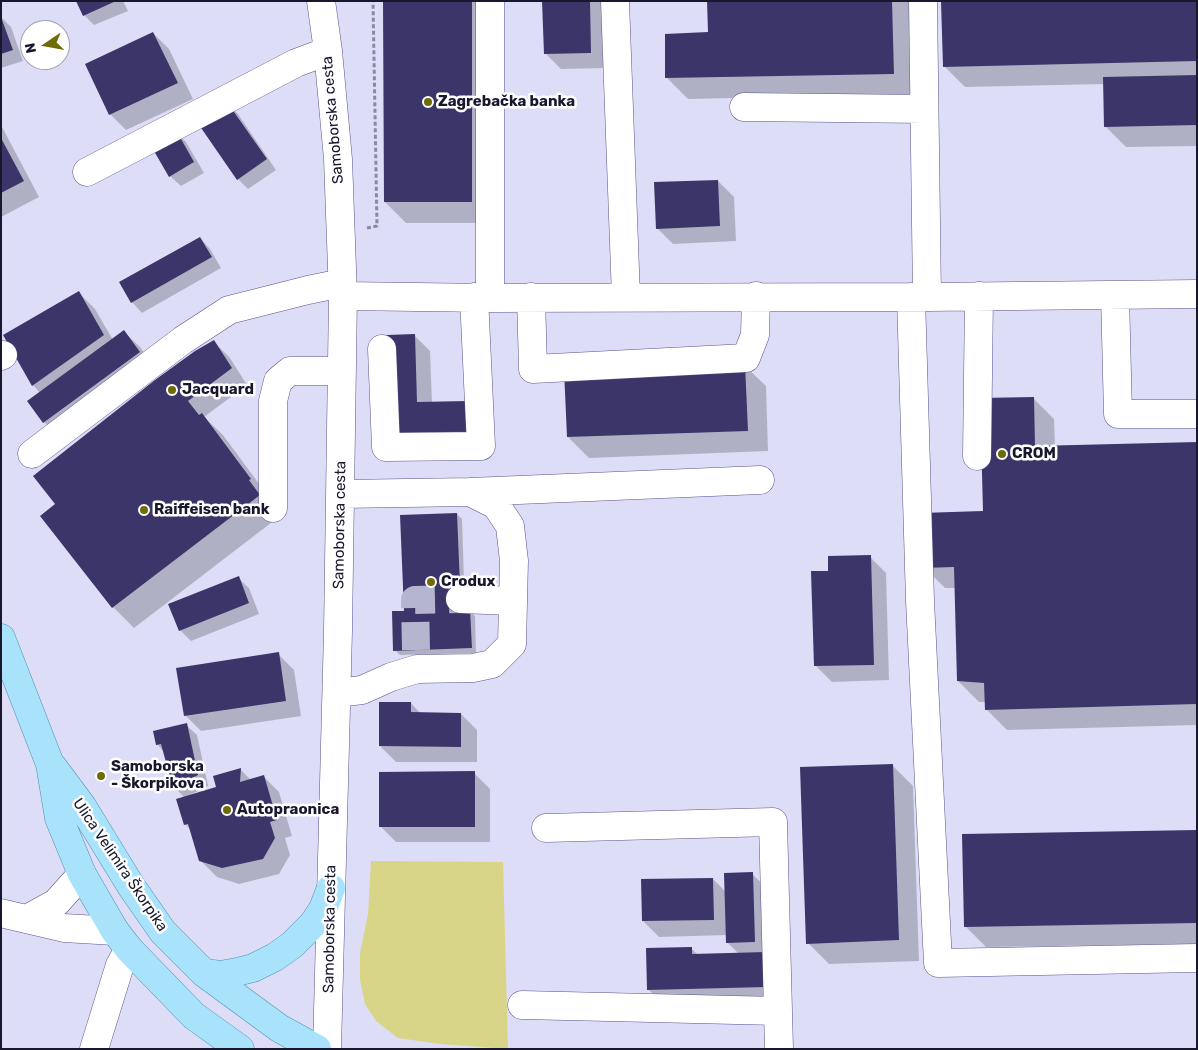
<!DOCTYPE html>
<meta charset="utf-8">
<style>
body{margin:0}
#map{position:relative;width:1198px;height:1050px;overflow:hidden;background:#ddddf7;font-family:Rubik,sans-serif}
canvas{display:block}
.frame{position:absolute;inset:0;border:2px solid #19172e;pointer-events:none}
.north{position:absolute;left:20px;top:20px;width:50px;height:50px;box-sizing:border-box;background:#fff;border:1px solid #a3a2ab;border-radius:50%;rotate:258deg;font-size:14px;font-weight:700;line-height:20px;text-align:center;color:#19172e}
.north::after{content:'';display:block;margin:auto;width:18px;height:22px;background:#6f6b06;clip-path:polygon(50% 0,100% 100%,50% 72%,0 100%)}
</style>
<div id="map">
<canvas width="1198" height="1050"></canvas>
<div class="frame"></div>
<div class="north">N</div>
</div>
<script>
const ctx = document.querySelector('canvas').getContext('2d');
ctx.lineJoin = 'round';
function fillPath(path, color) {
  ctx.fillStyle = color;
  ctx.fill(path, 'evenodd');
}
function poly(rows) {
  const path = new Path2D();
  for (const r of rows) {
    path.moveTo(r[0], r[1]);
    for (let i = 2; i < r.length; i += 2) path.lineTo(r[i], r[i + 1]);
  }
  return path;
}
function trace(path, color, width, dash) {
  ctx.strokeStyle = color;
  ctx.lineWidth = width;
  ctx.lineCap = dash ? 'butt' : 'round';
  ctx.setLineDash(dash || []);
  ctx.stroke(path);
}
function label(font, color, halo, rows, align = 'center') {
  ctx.font = font + ' Rubik,sans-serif';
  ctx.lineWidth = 5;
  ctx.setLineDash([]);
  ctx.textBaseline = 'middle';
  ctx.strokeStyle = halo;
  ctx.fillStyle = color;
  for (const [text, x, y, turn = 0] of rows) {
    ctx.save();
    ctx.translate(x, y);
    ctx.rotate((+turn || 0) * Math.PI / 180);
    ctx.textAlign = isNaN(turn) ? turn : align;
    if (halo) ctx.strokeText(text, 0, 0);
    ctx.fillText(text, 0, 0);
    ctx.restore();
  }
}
fillPath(poly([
 [371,861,503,862,508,1049,440,1044,398,1038,376,1021,365,1004,360,980,360,953,368,914]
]), '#d8d589');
fillPath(poly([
 [78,1,123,1,128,11,94,25,84,15],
 [385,1,492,1,493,223,406,223,385,202],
 [544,1,605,1,607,68,561,69,545,53],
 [708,1,912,1,914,94,688,99,667,78,709,34],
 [1197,1,1197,146,1126,147,1105,126,1105,84,965,87,944,66],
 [1,17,11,27,23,61,1,68],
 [153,33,169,49,193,99,126,130,110,114],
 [227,103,238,114,276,170,248,189,238,179],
 [1,125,39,197,1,217],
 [175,131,186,142,204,173,181,186,170,176],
 [718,181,734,197,736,241,673,244,657,228],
 [200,238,210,249,221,268,142,313,132,302],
 [79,293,95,309,113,340,124,332,140,347,155,368,60,438,44,422,40,393,33,385],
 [414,335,430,351,432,403,407,450],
 [214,342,230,358,247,385,204,417,223,435,271,500,280,516,134,628,113,607,42,517,57,505],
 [745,366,766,386,768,451,589,458,568,437],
 [1033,398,1054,419,1055,446,1197,443,1197,725,1007,730,986,709,986,702,979,702,958,681,956,588,945,588,924,567,985,512],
 [457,514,462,519,465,611,470,611,475,616,476,653,400,655,395,650,405,612],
 [870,557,886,573,889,680,832,682,816,666,830,572],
 [238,578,249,588,259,614,191,641,180,630],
 [278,654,294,670,301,716,201,731,185,715],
 [411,703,421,714,461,714,477,730,477,762,396,762,380,746],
 [186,725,197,735,208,786,190,795,190,796,218,788,241,770,251,780,263,776,279,792,292,836,285,838,290,855,279,874,239,884,217,877,200,860,191,830,185,824,185,798,174,787,164,752,157,744],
 [892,765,913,786,919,961,829,964,808,943],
 [474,773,490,789,490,842,396,842,380,826],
 [1197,831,1197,944,986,947,965,926],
 [752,874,763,884,782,1003,665,1006,649,990,691,948,698,955,739,954,727,942,727,935,659,937,643,921,713,879,725,891]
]), '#0003');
fillPath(poly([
 [76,1,116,1,83,16],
 [383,1,472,1,472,202,384,202],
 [542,1,590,1,591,53,544,54],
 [707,1,892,1,894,74,665,78,665,34,708,32],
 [941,1,1197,1,1197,61,943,67],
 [1,17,13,50,1,54],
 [153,32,178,83,109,115,85,64],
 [1197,75,1197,125,1104,127,1103,77],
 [227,102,267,159,237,180,197,122],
 [176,130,194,162,169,177,150,144],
 [1,138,24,181,1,193],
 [718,180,720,226,656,229,654,182],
 [200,237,212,257,131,303,119,282],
 [79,291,104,335,32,386,3,335],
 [124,330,140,352,43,423,27,401],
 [415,334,417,402,468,401,469,433,390,435,387,335],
 [214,340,232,368,188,401,199,415,202,413,251,479,249,480,260,495,112,608,40,516,55,504,33,476,155,380,195,351],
 [745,364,748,431,567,437,564,370],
 [1034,397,1035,446,1197,442,1197,704,985,710,984,683,957,681,954,567,922,568,921,513,983,511,980,398],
 [457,513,461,610,470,609,472,648,393,651,392,611,404,611,400,515],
 [871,555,874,665,814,666,811,571,828,571,828,556],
 [239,576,249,603,179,631,168,604],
 [279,652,286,701,184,716,176,668],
 [379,702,411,702,411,712,461,713,461,747,379,746],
 [187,723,198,775,173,788,161,744,156,745,153,731],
 [893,764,899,940,806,944,800,767],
 [241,768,240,782,264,775,277,820,270,822,275,838,263,859,222,868,199,861,188,824,184,825,176,799,216,787,213,776],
 [475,771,475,827,379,827,379,772],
 [1197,830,1197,923,964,927,962,834],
 [753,872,755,942,726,943,724,873],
 [713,878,714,920,642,921,641,879],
 [692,947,692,954,766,952,766,987,647,990,646,948]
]), '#3b3569');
trace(poly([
 [416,650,415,600,460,599]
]), '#b6b5cf', 28, [28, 14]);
const minor = poly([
 [321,1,328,51,338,159,343,296,338,631,327,1049],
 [490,1,490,298],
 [615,1,626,297],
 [923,1,927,297],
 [744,107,924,109],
 [87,172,296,63,328,51],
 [1115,295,1118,414,1195,414],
 [343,296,490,298,927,297,1197,294],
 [531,297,533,369,746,358,755,335,756,296],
 [911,297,920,601,938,963,1197,958],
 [382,349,386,447,481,446,474,297],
 [1,356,3,355],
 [32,454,183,340,229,310,308,290,342,283],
 [977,456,979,296],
 [470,492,760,480],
 [273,508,273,401,278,381,290,371,342,371],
 [460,599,513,601],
 [337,693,362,690,391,677,417,669,473,668,492,664,512,644,514,561,510,526,496,505,470,492,341,494],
 [546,828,773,822,779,1049],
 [1,913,64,928,115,931],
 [27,919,56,903,82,874],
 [522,1005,778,1011],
 [94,1049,120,965,129,949]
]);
const major = poly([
 [1,638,50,764,59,818,82,874,115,931,129,949,194,1016,240,1049],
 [53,767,82,806,131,886,163,932,204,973,279,1028,317,1049],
 [204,973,221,975,237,972,253,968,275,957,292,945,313,924,323,909,331,888]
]);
trace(minor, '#58548b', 29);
trace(major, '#5290b1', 29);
trace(poly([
 [367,228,377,226,373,1]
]), '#8a89a2', 3, [4, 2.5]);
trace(minor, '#fff', 28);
trace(major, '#a9e3fb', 28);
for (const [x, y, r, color] of [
 [428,102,5,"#6f6b06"],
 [172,390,5,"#6f6b06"],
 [1002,454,5,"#6f6b06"],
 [144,510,5,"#6f6b06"],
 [431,582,5,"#6f6b06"],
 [101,776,5,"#6f6b06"],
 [227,810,5,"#6f6b06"]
]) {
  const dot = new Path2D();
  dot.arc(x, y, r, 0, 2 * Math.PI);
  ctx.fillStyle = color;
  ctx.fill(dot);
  trace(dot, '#fff', 2);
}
label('bold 15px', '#19172e', '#fff', [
 ["Zagrebačka banka",438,102],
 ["Jacquard",182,390],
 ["CROM",1012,454],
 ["Raiffeisen bank",154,510],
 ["Crodux",441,582],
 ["Samoborska",111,767],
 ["- Škorpikova",111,784],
 ["Autopraonica",237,810]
], 'left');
label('15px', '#19172e', '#fff', [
 ["Samoborska cesta",333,120,-95],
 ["Samoborska cesta",340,525,-89],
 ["Ulica Velimira Škorpika",120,865,56],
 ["Samoborska cesta",330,929,-89]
]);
</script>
